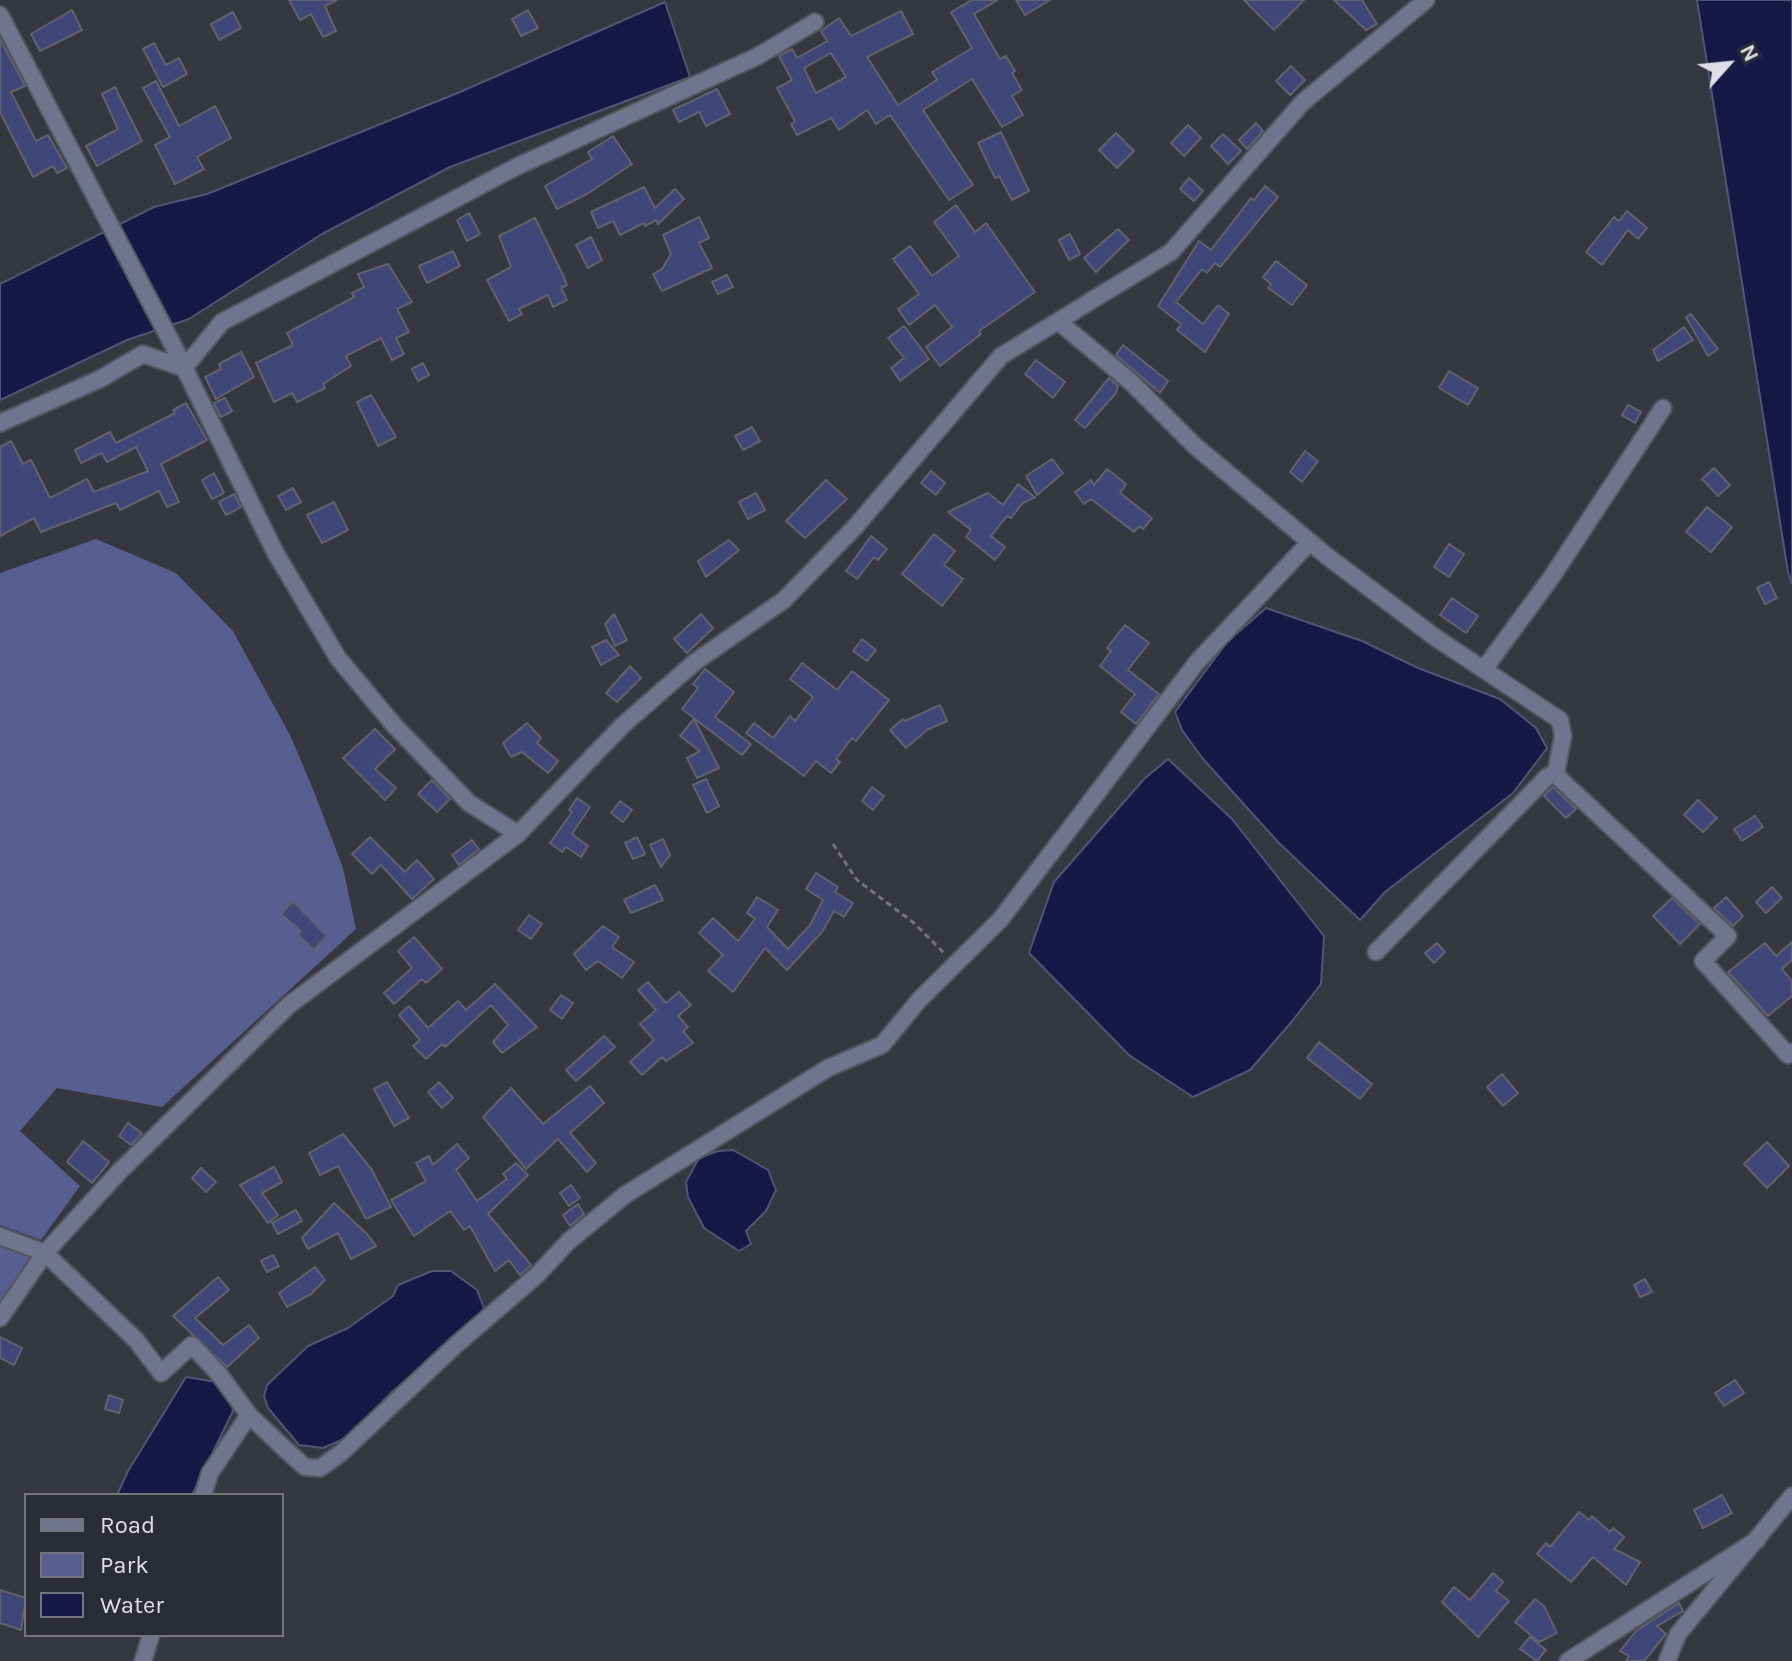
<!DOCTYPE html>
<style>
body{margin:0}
#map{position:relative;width:1792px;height:1661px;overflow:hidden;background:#353741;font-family:Karla,sans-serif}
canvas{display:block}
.legend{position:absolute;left:24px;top:1493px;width:260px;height:144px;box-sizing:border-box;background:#2b2d36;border:2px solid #73747c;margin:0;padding:10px 14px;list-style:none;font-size:24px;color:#dedfe6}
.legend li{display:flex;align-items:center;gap:16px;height:40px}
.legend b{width:40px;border:2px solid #73747c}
.north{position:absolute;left:1688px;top:24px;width:80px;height:80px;-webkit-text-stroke:6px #2b2d36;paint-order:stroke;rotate:63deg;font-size:22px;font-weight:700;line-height:32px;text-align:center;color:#dedfe6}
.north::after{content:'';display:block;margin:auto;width:28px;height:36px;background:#dedfe6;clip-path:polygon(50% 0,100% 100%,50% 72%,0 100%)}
</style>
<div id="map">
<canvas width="1792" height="1661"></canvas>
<ul class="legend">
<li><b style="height:10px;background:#70748c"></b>Road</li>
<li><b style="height:22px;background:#585e8f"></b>Park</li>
<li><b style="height:22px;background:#181846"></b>Water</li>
</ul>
<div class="north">N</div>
</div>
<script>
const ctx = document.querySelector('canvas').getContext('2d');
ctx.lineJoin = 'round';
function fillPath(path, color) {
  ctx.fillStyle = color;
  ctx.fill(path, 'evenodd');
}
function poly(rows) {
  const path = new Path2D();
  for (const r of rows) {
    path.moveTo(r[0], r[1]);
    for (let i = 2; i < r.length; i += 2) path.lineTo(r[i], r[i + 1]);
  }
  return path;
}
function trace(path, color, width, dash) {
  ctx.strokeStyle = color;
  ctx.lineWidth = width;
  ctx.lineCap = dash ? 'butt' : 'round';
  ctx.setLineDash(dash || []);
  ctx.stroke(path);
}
fillPath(poly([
 [96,539,176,573,233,631,291,737,315,794,343,868,356,929,162,1107,57,1088,20,1131,80,1186,41,1240,0,1225,0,573],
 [0,1243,35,1257,0,1304]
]), '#585e8f');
const water = poly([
 [1697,0,1792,0,1792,584,1788,572,1697,0],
 [665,2,690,77,450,167,322,234,189,319,127,340,0,400,0,284,154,207,207,194,460,92,665,2],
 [1266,608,1362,641,1418,668,1500,699,1536,728,1547,748,1513,793,1385,892,1360,920,1278,842,1203,759,1182,730,1175,712,1227,642,1266,608],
 [1168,759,1232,819,1324,936,1321,984,1293,1020,1250,1070,1193,1097,1129,1055,1029,953,1054,882,1144,779,1168,759],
 [733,1150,768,1170,776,1190,766,1211,746,1231,751,1244,739,1251,704,1228,688,1197,686,1182,699,1158,718,1151,733,1150],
 [432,1271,451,1271,477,1290,484,1308,473,1322,393,1391,346,1438,323,1448,299,1445,268,1408,264,1396,267,1385,308,1346,348,1328,393,1296,398,1285,432,1271],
 [186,1377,216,1382,229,1394,233,1411,192,1495,117,1495,128,1471,186,1377]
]);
fillPath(water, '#181846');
trace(water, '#535476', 2);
const building = poly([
 [289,0,337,0,325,6,336,31,323,37,311,14,300,20,289,0],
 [972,0,998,0,974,14,1000,59,1006,56,1015,71,1012,73,1022,90,1012,96,1023,115,1002,127,972,79,923,110,973,185,949,200,890,115,876,124,867,110,839,130,831,118,797,135,791,124,795,121,777,88,792,80,779,56,792,49,797,58,827,41,821,31,839,18,851,36,901,11,913,34,867,57,898,105,937,80,932,72,972,48,951,12,972,0],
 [831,53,846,77,816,93,804,68,831,53],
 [1016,0,1050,0,1025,15,1016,0],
 [1244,0,1304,0,1274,30,1244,0],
 [1334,0,1362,0,1377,24,1366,30,1334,0],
 [72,10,82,30,40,51,31,34,72,10],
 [528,10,538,28,521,36,512,19,528,10],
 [233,12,241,28,219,40,211,24,233,12],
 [0,39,25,86,11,92,36,141,48,135,67,168,57,173,53,166,33,177,0,112,0,39],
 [154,43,166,65,179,58,187,74,163,87,143,49,154,43],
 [1291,66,1305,80,1290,95,1276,81,1291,66],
 [156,81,179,126,215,106,231,138,197,157,204,169,175,184,155,145,170,137,143,88,156,81],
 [115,87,142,141,97,166,86,146,118,129,102,94,115,87],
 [717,89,730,114,706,126,699,112,679,122,673,110,717,89],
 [1256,123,1263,131,1247,149,1239,140,1256,123],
 [1188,125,1201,138,1184,156,1171,143,1188,125],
 [1001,132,1029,191,1012,200,999,176,995,178,978,143,1001,132],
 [1116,133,1134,151,1117,168,1099,150,1116,133],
 [1223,134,1241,151,1228,164,1211,146,1223,134],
 [613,136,632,164,587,194,557,209,545,186,592,159,588,152,613,136],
 [1189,178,1203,191,1194,201,1180,189,1189,178],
 [1265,186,1278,197,1220,267,1215,263,1207,273,1202,269,1176,302,1203,324,1218,305,1229,314,1205,352,1177,330,1181,324,1158,306,1199,241,1211,250,1251,198,1254,200,1265,186],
 [644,187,655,208,675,189,684,199,658,224,656,220,645,226,644,223,620,235,613,221,598,228,591,212,644,187],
 [956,205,975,232,986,223,1035,292,979,331,981,334,940,366,926,347,952,327,935,305,909,325,898,309,919,294,893,259,910,246,932,276,959,256,934,222,956,205],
 [1627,211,1647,228,1638,239,1628,230,1602,265,1586,252,1614,217,1619,221,1627,211],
 [469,213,480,234,467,241,457,220,469,213],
 [699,217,709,238,699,243,712,268,662,291,653,274,662,269,671,254,663,235,699,217],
 [535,218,563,275,567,285,561,288,567,300,553,307,548,295,519,309,522,314,509,321,487,280,511,267,499,236,535,218],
 [1118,229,1129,240,1096,272,1084,258,1118,229],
 [1070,234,1080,254,1069,260,1059,240,1070,234],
 [591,237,602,260,588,268,576,245,591,237],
 [453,251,460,266,427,283,419,266,453,251],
 [1276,261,1307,285,1292,305,1268,288,1271,284,1263,277,1276,261],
 [388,264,412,302,397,309,409,332,396,338,404,354,392,360,381,338,346,356,351,366,323,384,325,388,297,402,292,393,274,402,256,363,293,345,287,333,354,297,352,293,364,287,358,274,388,264],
 [727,275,733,287,718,294,712,282,727,275],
 [1691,314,1718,349,1708,356,1686,317,1691,314],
 [904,326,929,359,900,381,891,368,904,358,888,338,904,326],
 [1684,327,1693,340,1658,361,1653,350,1684,327],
 [1123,345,1168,381,1160,393,1116,355,1123,345],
 [241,352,254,377,216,399,205,377,221,369,219,364,241,352],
 [1036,360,1065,382,1053,398,1025,374,1036,360],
 [423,363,429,375,418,381,412,369,423,363],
 [1449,371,1478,388,1468,405,1439,388,1449,371],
 [1109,378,1118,386,1116,393,1085,428,1075,420,1109,378],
 [371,395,396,437,378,446,357,402,371,395],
 [225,398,232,411,221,417,214,403,225,398],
 [186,403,207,440,161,464,179,502,167,507,159,491,120,510,116,503,41,532,34,518,0,536,0,447,11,441,23,464,31,460,50,498,87,479,94,492,148,471,136,447,107,462,102,453,81,463,75,450,110,432,116,443,175,413,173,410,186,403],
 [1628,405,1641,412,1635,423,1622,415,1628,405],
 [752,427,760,441,743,450,735,436,752,427],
 [1305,451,1318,461,1302,482,1290,472,1305,451],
 [1052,459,1063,473,1037,495,1026,476,1052,459],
 [1714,468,1730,485,1718,496,1702,479,1714,468],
 [1107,469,1126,484,1120,493,1152,518,1143,529,1139,526,1134,532,1091,499,1084,504,1075,492,1091,480,1094,485,1107,469],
 [931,471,945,483,936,495,921,483,931,471],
 [214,473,224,493,212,499,202,480,214,473],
 [826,480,847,499,805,538,786,521,826,480],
 [1018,484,1035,497,1023,503,1011,518,1007,516,991,536,1005,547,995,560,966,537,971,530,948,512,988,493,1003,505,1018,484],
 [293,488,301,502,286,510,278,496,293,488],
 [756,493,765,510,748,519,739,502,756,493],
 [234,494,241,507,226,515,219,502,234,494],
 [334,502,348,530,322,543,307,515,334,502],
 [1707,507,1732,527,1711,552,1686,532,1707,507],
 [934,534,955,551,944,565,963,579,942,606,902,574,934,534],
 [871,536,887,549,878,560,874,557,857,579,846,571,871,536],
 [729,540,739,550,706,577,698,561,729,540],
 [1449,544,1464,554,1449,577,1434,567,1449,544],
 [1769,582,1777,598,1765,604,1757,588,1769,582],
 [1452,598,1478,616,1466,633,1440,615,1452,598],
 [614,614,627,640,615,646,605,624,614,614],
 [701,614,713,628,687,653,674,639,701,614],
 [1125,625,1149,643,1128,670,1159,694,1136,724,1121,712,1135,694,1100,666,1111,651,1107,648,1125,625],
 [862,639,876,650,867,661,853,651,862,639],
 [606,640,619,655,601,665,592,647,606,640],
 [802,663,837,690,852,671,889,700,856,741,852,738,836,759,840,762,831,773,816,761,804,776,746,733,754,723,773,738,790,716,795,721,813,697,790,679,802,663],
 [630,666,641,678,617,702,606,693,630,666],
 [705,669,734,692,715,717,751,744,742,755,682,709,698,688,693,684,705,669],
 [940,705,947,721,927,730,906,748,890,730,903,719,905,721,940,705],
 [694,719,719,768,697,778,687,758,700,751,680,736,694,719],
 [527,723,541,738,537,743,558,761,548,773,522,752,511,757,503,743,527,723],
 [375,729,395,749,375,769,396,788,385,800,343,758,375,729],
 [706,779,719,806,707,813,693,785,706,779],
 [432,780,450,799,437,812,418,794,432,780],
 [872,787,884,796,873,810,862,801,872,787],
 [1553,787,1576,809,1566,818,1544,796,1553,787],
 [577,798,590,807,572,834,588,846,581,857,566,847,562,852,550,843,572,812,569,810,577,798],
 [1698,800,1717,818,1703,832,1684,815,1698,800],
 [620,801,632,810,623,822,611,813,620,801],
 [1755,816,1763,827,1742,841,1734,829,1755,816],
 [370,837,405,872,417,860,434,879,412,899,381,865,372,874,352,854,370,837],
 [637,837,645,854,633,859,625,843,637,837],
 [663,839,670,855,661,867,650,845,663,839],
 [472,840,479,849,459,865,452,855,472,840],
 [816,873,838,887,835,892,853,903,844,917,834,911,822,932,787,970,765,948,733,992,708,971,723,955,699,933,713,918,738,941,755,919,747,913,757,897,778,910,767,927,788,949,810,925,823,900,806,889,816,873],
 [655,885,663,900,631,913,624,900,655,885],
 [1772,887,1782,898,1766,913,1756,902,1772,887],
 [1726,897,1743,916,1733,926,1714,908,1726,897],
 [1672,898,1700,924,1680,944,1653,916,1672,898],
 [293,901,327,936,314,950,298,934,301,931,281,914,293,901],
 [529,915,542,924,531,939,518,930,529,915],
 [603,926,619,937,612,947,634,962,622,978,598,961,586,970,574,954,603,926],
 [414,937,442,969,426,983,422,979,394,1004,384,993,412,968,398,951,414,937],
 [1792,942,1792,960,1782,969,1792,981,1792,996,1768,1016,1728,972,1765,943,1776,956,1792,942],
 [1437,943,1445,952,1434,963,1425,953,1437,943],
 [648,982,666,1003,679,992,691,1005,678,1016,688,1027,683,1031,693,1043,666,1061,662,1057,642,1075,630,1062,654,1040,640,1024,656,1010,638,990,648,982],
 [495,984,537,1027,502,1053,493,1042,508,1025,491,1005,445,1047,442,1044,426,1059,413,1046,420,1040,399,1015,409,1006,428,1028,458,1001,466,1010,495,984],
 [561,995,573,1003,562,1019,550,1010,561,995],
 [604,1036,615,1047,576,1081,566,1070,604,1036],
 [1319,1042,1372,1084,1360,1099,1307,1058,1319,1042],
 [1502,1074,1518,1093,1503,1106,1487,1087,1502,1074],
 [387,1082,409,1118,394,1126,374,1089,387,1082],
 [439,1082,453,1098,442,1108,428,1092,439,1082],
 [590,1086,604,1103,570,1133,596,1163,587,1172,558,1139,526,1169,483,1117,511,1088,543,1124,590,1086],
 [128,1123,142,1133,131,1145,119,1136,128,1123],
 [343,1134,372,1170,391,1207,366,1219,338,1166,320,1175,309,1153,343,1134],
 [83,1141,109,1162,92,1183,67,1162,83,1141],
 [1767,1142,1789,1166,1767,1188,1744,1164,1767,1142],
 [457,1144,469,1158,456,1170,477,1201,507,1179,503,1174,516,1163,528,1175,488,1214,531,1265,520,1275,509,1260,495,1271,470,1226,464,1230,450,1211,414,1236,391,1200,426,1181,416,1163,429,1156,433,1165,457,1144],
 [274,1167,282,1182,262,1193,278,1215,268,1223,240,1185,274,1167],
 [201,1168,216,1182,206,1192,192,1178,201,1168],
 [571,1185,580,1198,569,1206,560,1193,571,1185],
 [334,1203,367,1234,376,1246,351,1259,338,1233,308,1249,302,1238,334,1203],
 [578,1204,584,1214,570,1226,563,1215,578,1204],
 [296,1210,302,1221,278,1234,272,1223,296,1210],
 [273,1255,279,1266,267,1272,261,1261,273,1255],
 [315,1267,325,1280,311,1294,287,1307,279,1293,315,1267],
 [218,1277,229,1290,195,1318,223,1345,249,1325,259,1338,227,1367,173,1316,218,1277],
 [1645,1279,1652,1292,1640,1297,1634,1285,1645,1279],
 [0,1337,22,1348,14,1365,0,1358,0,1337],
 [1735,1380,1744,1393,1724,1406,1715,1393,1735,1380],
 [109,1395,123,1400,119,1413,105,1409,109,1395],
 [1722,1495,1732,1513,1703,1528,1694,1510,1722,1495],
 [1579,1512,1589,1520,1592,1516,1610,1532,1613,1528,1624,1537,1614,1549,1640,1562,1626,1585,1593,1557,1571,1582,1537,1554,1546,1543,1550,1547,1579,1512],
 [1493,1573,1503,1582,1496,1591,1509,1601,1478,1637,1442,1602,1454,1587,1470,1600,1493,1573],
 [0,1590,26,1598,21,1630,0,1623,0,1590],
 [1535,1599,1544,1606,1557,1633,1539,1642,1515,1622,1535,1599],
 [1679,1603,1683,1611,1657,1626,1666,1634,1644,1661,1626,1661,1629,1656,1620,1651,1636,1631,1679,1603],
 [1530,1637,1546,1650,1537,1661,1520,1649,1530,1637]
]);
fillPath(building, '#414678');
trace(building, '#61626e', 2);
const street = poly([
 [0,15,176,351,275,552,338,658,394,725,469,803,518,834],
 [1059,322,1131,382,1195,446,1328,557,1436,638,1560,720,1563,736,1556,772,1560,779,1728,936,1703,961,1788,1055,1792,1052],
 [0,423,100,379,143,354,184,368,222,322,516,167,758,56,815,22],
 [1484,669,1551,578,1663,408],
 [1376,952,1547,777,1556,772],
 [0,1236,45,1253,136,1340,161,1373,192,1345,219,1374,249,1415,287,1451,305,1467,320,1468,341,1453,457,1344,536,1276,569,1241,625,1195,828,1068,882,1045,920,999,1000,920,1197,662,1310,542],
 [0,1318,45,1253,118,1173,289,1005,518,834,623,725,695,662,784,600,856,526,1001,356,1171,252,1303,102,1426,0],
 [203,1495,210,1473,249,1415],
 [143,1661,151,1635],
 [1568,1661,1757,1540],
 [1667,1661,1678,1634,1792,1496]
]);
trace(street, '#53555f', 20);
trace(poly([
 [833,844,857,880,914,923,944,953]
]), '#72737c', 3, [6, 4]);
trace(street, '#70748c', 16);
</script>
